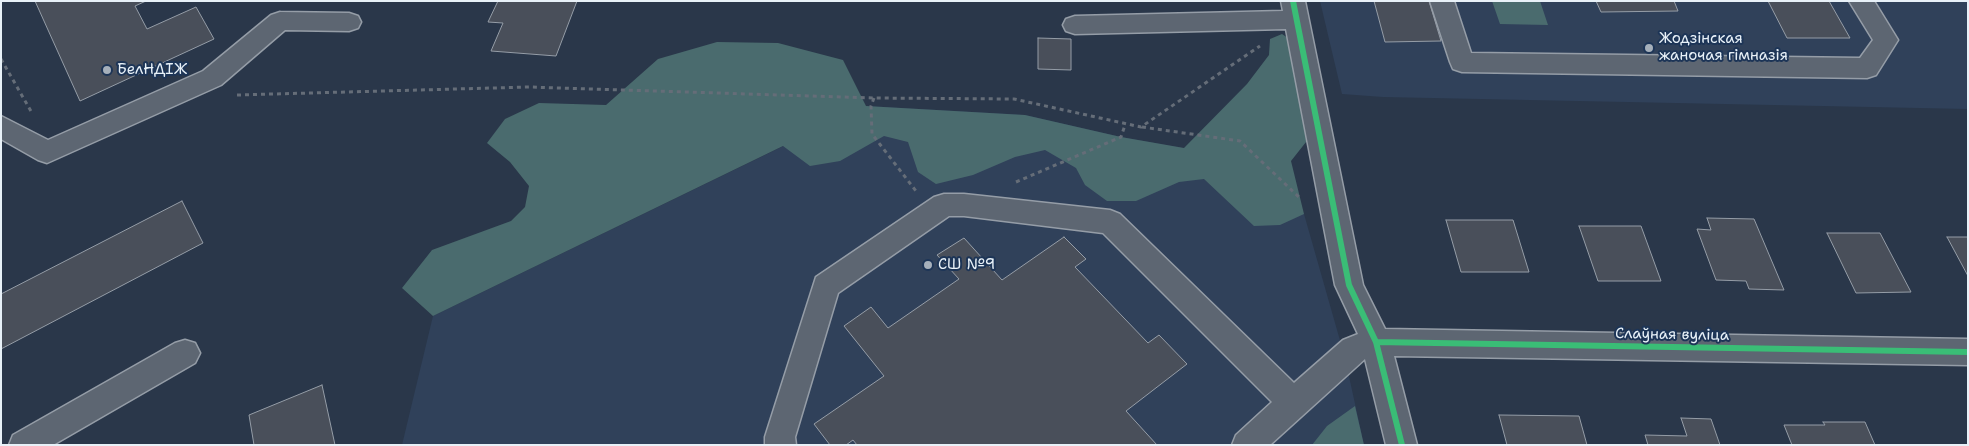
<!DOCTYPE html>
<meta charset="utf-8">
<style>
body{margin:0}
#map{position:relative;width:1969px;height:446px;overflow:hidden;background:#2a374a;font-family:"Shantell Sans",sans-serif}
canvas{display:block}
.frame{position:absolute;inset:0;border:2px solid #e8f1f8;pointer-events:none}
</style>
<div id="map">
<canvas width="1969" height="446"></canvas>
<div class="frame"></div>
</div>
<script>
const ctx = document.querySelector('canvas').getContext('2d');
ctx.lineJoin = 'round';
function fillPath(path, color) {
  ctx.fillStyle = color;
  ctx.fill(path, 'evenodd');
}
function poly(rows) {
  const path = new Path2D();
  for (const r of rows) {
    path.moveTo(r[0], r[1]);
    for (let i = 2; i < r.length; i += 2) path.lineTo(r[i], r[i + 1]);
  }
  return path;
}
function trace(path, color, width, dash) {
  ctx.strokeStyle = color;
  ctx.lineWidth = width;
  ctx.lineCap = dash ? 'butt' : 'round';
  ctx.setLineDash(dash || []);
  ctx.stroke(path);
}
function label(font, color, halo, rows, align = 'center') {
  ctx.font = font + ' "Shantell Sans",sans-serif';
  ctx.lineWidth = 4;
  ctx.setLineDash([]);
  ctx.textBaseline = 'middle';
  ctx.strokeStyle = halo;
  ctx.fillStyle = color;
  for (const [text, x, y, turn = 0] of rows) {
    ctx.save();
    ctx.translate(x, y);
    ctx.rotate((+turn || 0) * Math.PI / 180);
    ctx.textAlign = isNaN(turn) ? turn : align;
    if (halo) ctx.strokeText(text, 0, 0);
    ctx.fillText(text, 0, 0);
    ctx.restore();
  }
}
fillPath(poly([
 [1320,1,1968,1,1968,109,1383,97,1342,94],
 [866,106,1025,115,1121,137,1233,157,1304,214,1345,358,1364,445,402,445,433,316]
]), '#30415a');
fillPath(poly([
 [1492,1,1540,1,1548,25,1500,24],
 [1282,34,1291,40,1310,137,1291,161,1304,214,1280,225,1254,226,1204,179,1179,182,1136,201,1107,201,1085,185,1076,168,1045,150,1015,157,973,175,936,184,918,172,908,142,884,136,840,161,810,166,783,146,433,316,402,288,432,250,511,221,525,207,529,186,510,162,487,143,505,119,539,103,606,105,658,59,717,42,778,43,843,60,866,106,1025,115,1121,137,1184,148,1247,84,1269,55,1270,39],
 [1355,406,1364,445,1312,445,1327,426]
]), '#4a6b6e');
const building = poly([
 [35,1,146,1,135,6,147,29,196,7,214,39,80,101,35,1],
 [498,1,577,1,556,56,491,51,503,23,488,22,498,1],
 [1374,1,1429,1,1441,41,1385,42,1374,1],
 [1596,1,1674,1,1678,11,1601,12,1596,1],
 [1768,1,1829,1,1850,38,1787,38,1768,1],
 [1038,38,1071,39,1071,70,1038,69,1038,38],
 [182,201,203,243,1,349,1,294,182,201],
 [1707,218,1754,219,1784,290,1749,289,1746,281,1716,280,1697,229,1711,230,1707,218],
 [1446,220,1513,220,1529,272,1461,272,1446,220],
 [1579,226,1641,226,1661,281,1598,281,1579,226],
 [1827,233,1880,233,1911,292,1856,293,1827,233],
 [1064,237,1086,259,1075,267,1148,343,1159,335,1187,364,1126,411,1157,445,857,445,853,440,846,445,830,445,814,424,884,376,844,326,871,307,888,328,959,279,937,255,964,238,1002,280,1064,237],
 [1947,237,1968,237,1968,276,1947,237],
 [322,385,335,445,254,445,249,415,322,385],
 [1499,415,1579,416,1587,445,1507,445,1499,415],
 [1681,418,1711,419,1720,445,1648,445,1645,435,1687,436,1681,418],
 [1823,422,1865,422,1875,445,1792,445,1784,425,1825,425,1823,422]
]);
fillPath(building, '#494f5a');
trace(building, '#959da7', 1);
const minor = poly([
 [1281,1,1305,1,1363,285,1385,329,1968,339,1968,365,1394,356,1417,445,1386,445,1365,359,1270,445,1232,445,1236,435,1272,402,1103,233,964,216,949,216,838,293,795,437,796,445,765,445,765,437,816,277,934,197,944,194,964,194,1110,210,1120,214,1294,383,1343,340,1358,334,1335,285,1286,29,1075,34,1066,31,1063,25,1066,19,1075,16,1283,11,1281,1],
 [1430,1,1454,1,1471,53,1860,58,1873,40,1849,1,1874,1,1898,40,1876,75,1867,78,1462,72,1453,69,1450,62,1430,1],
 [280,12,349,13,358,16,361,22,358,28,349,31,285,30,221,85,47,163,38,160,1,139,1,116,48,140,203,71,271,15,280,12],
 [185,340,195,343,200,353,195,363,53,445,9,445,13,435,175,343,185,340]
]);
trace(minor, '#959da7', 3);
trace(poly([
 [1,59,32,113],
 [237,95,529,87,874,98,1014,99,1141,127,1260,46],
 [874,98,871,106,872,134,916,191],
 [1142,127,1240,141,1301,199],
 [1016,182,1121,137,1125,125]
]), '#656d78', 3, [4, 4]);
fillPath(minor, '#5d6672');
trace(poly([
 [1293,1,1349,285,1376,342,1402,445],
 [1376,342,1968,352]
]), '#3abd76', 6);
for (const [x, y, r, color] of [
 [1649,48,5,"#a6b0bb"],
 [107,70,5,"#a6b0bb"],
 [928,265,5,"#a6b0bb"]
]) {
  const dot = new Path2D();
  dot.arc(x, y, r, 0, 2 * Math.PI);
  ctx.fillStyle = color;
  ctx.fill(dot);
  trace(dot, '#1d3557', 2);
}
label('15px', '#e8f1f8', '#1d3557', [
 ["Жодзінская",1659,39],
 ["жаночая гімназія",1659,56],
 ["БелНДІЖ",117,70],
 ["СШ №9",938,265]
], 'left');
label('15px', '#e8f1f8', '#1d3557', [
 ["Слаўная вуліца",1672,335,1]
]);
</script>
